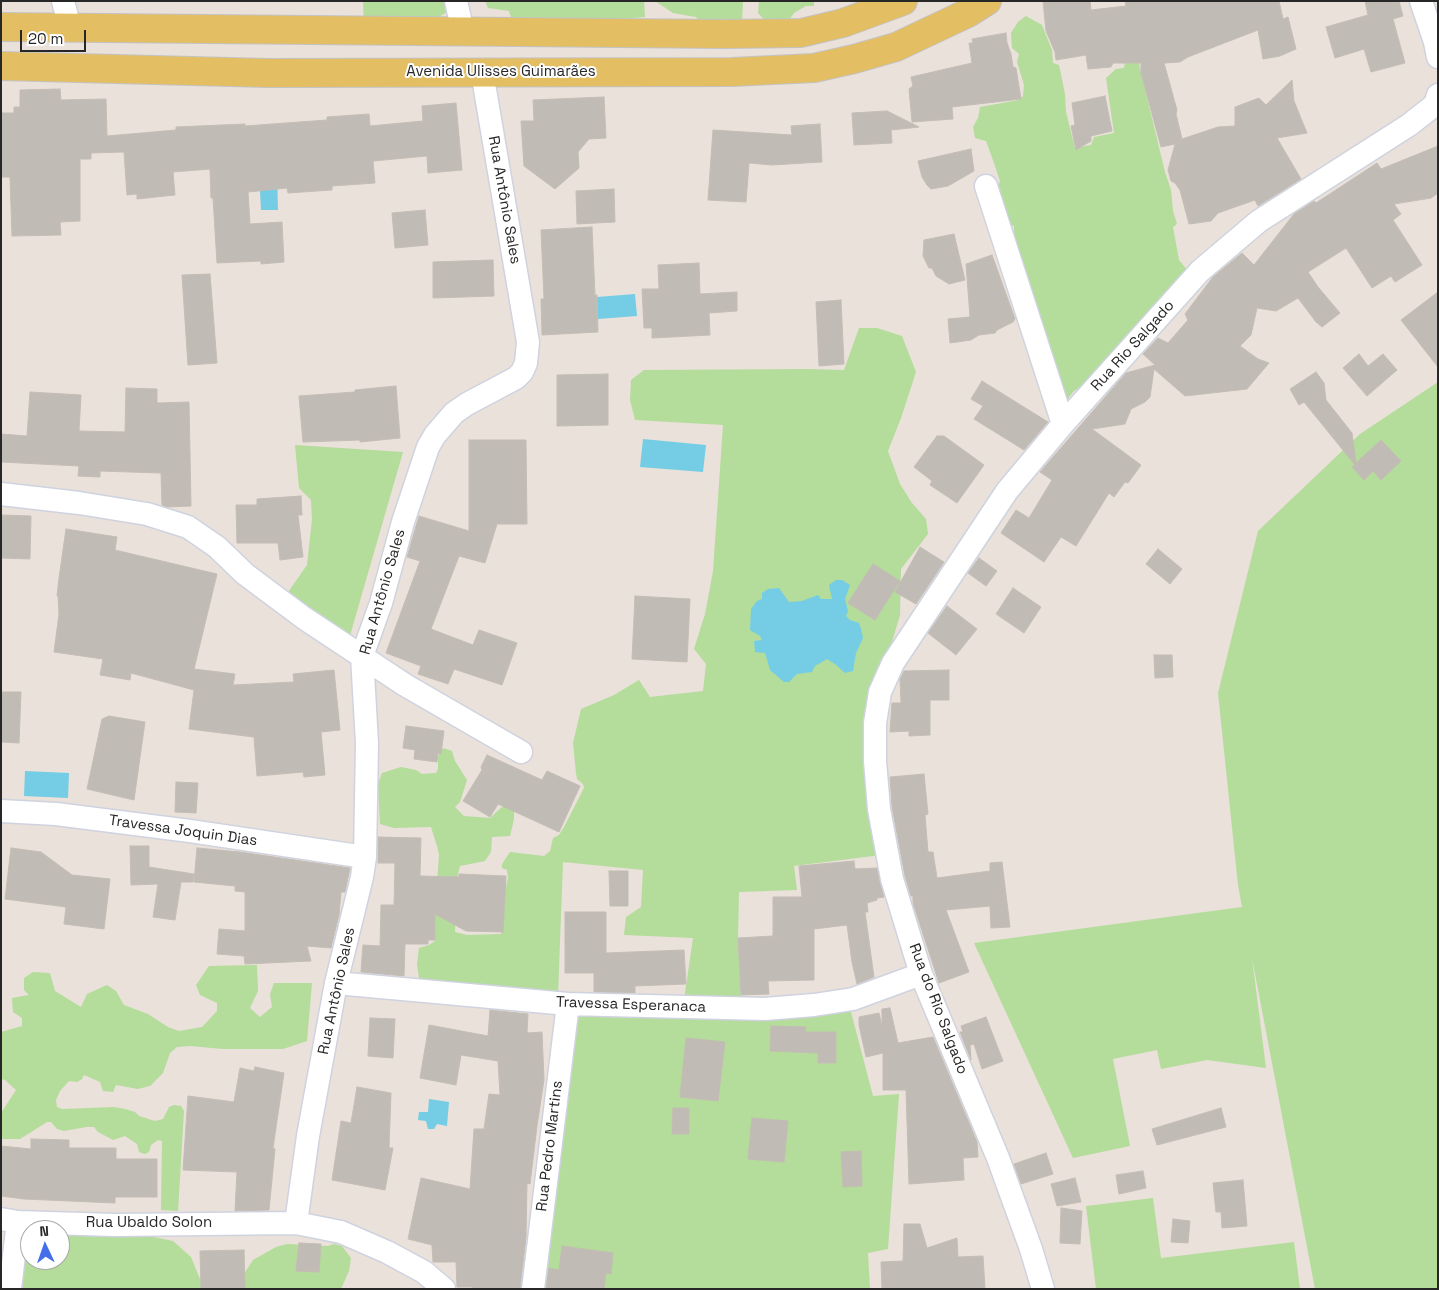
<!DOCTYPE html>
<meta charset="utf-8">
<style>
body{margin:0}
#map{position:relative;width:1439px;height:1290px;overflow:hidden;background:#e9e1da;font-family:"Space Grotesk",sans-serif}
canvas{display:block}
.frame{position:absolute;inset:0;border:2px solid #272727;pointer-events:none}
.north{position:absolute;left:20px;top:1220px;width:50px;height:50px;box-sizing:border-box;background:#fff;border:1px solid #a9a9a9;border-radius:50%;rotate:357deg;font-size:14px;font-weight:700;line-height:20px;text-align:center;color:#272727}
.north::after{content:'';display:block;margin:auto;width:18px;height:22px;background:#456eea;clip-path:polygon(50% 0,100% 100%,50% 72%,0 100%)}
.scale{position:absolute;left:20px;top:30px;width:66px;height:22px;box-sizing:border-box;border:2px solid #272727;border-top:0;padding-left:6px;font-size:15px;line-height:18px;white-space:nowrap;color:#272727;-webkit-text-stroke:4px #fff;paint-order:stroke}
</style>
<div id="map">
<canvas width="1439" height="1290"></canvas>
<div class="frame"></div>
<div class="north">N</div>
<div class="scale">20 m</div>
</div>
<script>
const ctx = document.querySelector('canvas').getContext('2d');
ctx.lineJoin = 'round';
function fillPath(path, color) {
  ctx.fillStyle = color;
  ctx.fill(path, 'evenodd');
}
function poly(rows) {
  const path = new Path2D();
  for (const r of rows) {
    path.moveTo(r[0], r[1]);
    for (let i = 2; i < r.length; i += 2) path.lineTo(r[i], r[i + 1]);
  }
  return path;
}
function trace(path, color, width, dash) {
  ctx.strokeStyle = color;
  ctx.lineWidth = width;
  ctx.lineCap = dash ? 'butt' : 'round';
  ctx.setLineDash(dash || []);
  ctx.stroke(path);
}
function label(font, color, halo, rows, align = 'center') {
  ctx.font = font + ' "Space Grotesk",sans-serif';
  ctx.lineWidth = 4;
  ctx.setLineDash([]);
  ctx.textBaseline = 'middle';
  ctx.strokeStyle = halo;
  ctx.fillStyle = color;
  for (const [text, x, y, turn = 0] of rows) {
    ctx.save();
    ctx.translate(x, y);
    ctx.rotate((+turn || 0) * Math.PI / 180);
    ctx.textAlign = isNaN(turn) ? turn : align;
    if (halo) ctx.strokeText(text, 0, 0);
    ctx.fillText(text, 0, 0);
    ctx.restore();
  }
}
fillPath(poly([
 [363,1,447,1,447,12,434,20,364,28],
 [485,1,644,1,645,17,530,26,512,21,509,11,488,8],
 [655,1,743,1,742,23,703,25,696,17,673,13],
 [759,1,814,1,814,6,806,6,794,13,787,23,768,24,758,13],
 [1026,16,1042,25,1052,50,1053,63,1059,65,1065,94,1066,112,1075,148,1091,145,1094,137,1114,133,1106,78,1116,69,1124,68,1125,62,1138,60,1165,172,1171,190,1173,211,1177,224,1173,227,1179,260,1188,271,1091,379,1073,392,1063,405,1015,260,1014,226,1005,222,1003,201,996,192,1000,181,994,163,986,141,975,138,973,127,978,118,980,107,1019,100,1023,96,1024,85,1017,62,1019,54,1012,48,1011,33,1018,22],
 [859,328,877,328,902,336,916,372,901,418,888,451,900,484,912,503,926,519,928,534,901,569,900,615,884,669,881,855,794,866,797,890,739,892,738,938,741,1001,684,1000,693,938,624,935,626,917,641,907,643,870,563,862,558,995,420,985,417,964,419,948,429,945,435,941,435,909,439,855,437,846,431,827,394,828,380,824,378,784,382,773,401,767,416,770,422,774,436,773,438,769,438,756,443,748,452,751,455,761,467,780,460,802,455,807,464,816,490,818,503,806,514,808,514,819,510,836,492,837,491,852,485,861,460,866,457,878,455,932,467,935,501,934,503,901,508,878,507,870,502,868,502,864,510,852,544,856,550,851,553,838,559,835,564,827,584,788,583,784,577,779,576,773,573,743,581,709,614,695,639,680,650,697,703,691,706,664,694,649,705,614,713,571,723,425,635,420,630,400,631,380,644,370,807,369,844,370],
 [1438,382,1438,1289,1315,1289,1252,958,1266,1068,1207,1060,1161,1069,1157,1050,1113,1059,1130,1146,1073,1158,974,943,1242,907,1238,885,1218,693,1258,531,1360,434],
 [295,445,403,452,349,639,284,598,307,565,312,519,311,500,299,488],
 [257,965,258,991,250,1008,260,1017,272,1007,270,994,274,983,312,983,307,1041,283,1049,223,1049,190,1046,177,1047,170,1053,163,1073,150,1086,138,1089,116,1085,113,1092,103,1091,100,1082,84,1075,82,1079,77,1082,69,1081,60,1091,56,1100,57,1107,62,1109,114,1107,125,1109,135,1112,139,1116,155,1121,163,1119,169,1107,174,1105,181,1106,184,1111,178,1211,161,1210,162,1141,158,1140,151,1145,149,1152,145,1154,139,1152,137,1144,125,1136,113,1140,98,1132,94,1127,86,1127,64,1131,57,1129,51,1122,47,1122,20,1139,1,1139,1,1113,16,1090,5,1080,1,1079,1,1032,22,1026,22,1018,13,1012,12,998,29,995,24,990,24,978,33,972,50,973,55,991,81,1007,87,994,107,985,116,991,124,1005,148,1014,168,1027,179,1031,202,1027,217,1011,217,1003,200,995,196,985,209,966],
 [851,1012,873,1096,899,1094,888,1249,868,1253,870,1289,545,1289,575,1017],
 [1153,1198,1161,1258,1294,1242,1300,1289,1096,1289,1086,1206],
 [92,1230,120,1230,173,1241,191,1257,204,1289,1,1289,1,1256,3,1248,30,1238,30,1260,60,1260,60,1235],
 [287,1244,328,1246,334,1244,342,1246,351,1258,349,1271,341,1289,234,1289,253,1260,276,1247]
]), '#b4dc9a');
fillPath(poly([
 [277,171,278,210,261,210,259,172],
 [635,294,637,316,598,319,597,297],
 [643,439,706,445,703,472,640,467],
 [836,580,842,580,850,585,845,599,848,611,846,616,850,620,859,623,861,629,863,638,856,653,853,671,845,673,835,664,827,659,815,666,812,672,797,674,789,682,784,682,770,670,765,653,755,652,754,641,762,640,760,636,750,630,751,609,757,601,762,599,762,593,768,589,779,588,789,602,802,601,818,595,821,599,832,599,829,585],
 [25,771,69,773,68,798,24,796],
 [429,1099,449,1102,447,1126,437,1124,434,1129,428,1129,426,1121,418,1120,419,1112,428,1112]
]), '#74cde4');
const building = poly([
 [1043,1,1090,1,1091,10,1126,6,1125,1,1279,1,1283,19,1288,17,1296,49,1280,56,1263,59,1258,30,1188,57,1180,62,1164,63,1177,110,1176,114,1182,139,1218,127,1235,126,1235,107,1259,98,1266,105,1292,80,1294,101,1307,133,1277,138,1301,179,1258,206,1255,200,1218,213,1211,221,1189,224,1180,190,1175,183,1171,181,1168,170,1175,144,1161,147,1141,73,1141,63,1113,63,1111,67,1088,69,1086,55,1056,60,1055,52,1046,31,1043,1],
 [1365,1,1399,1,1403,16,1393,19,1405,63,1371,72,1364,49,1335,58,1326,27,1368,15,1365,1],
 [1006,33,1007,43,1011,54,1013,67,1016,68,1021,99,952,107,953,119,912,122,909,89,913,86,911,77,972,63,969,43,973,43,972,39,1006,33],
 [60,89,61,100,106,99,107,136,176,130,176,127,245,124,245,126,327,120,327,117,369,114,370,126,423,121,422,106,456,103,462,170,428,173,427,156,373,161,375,183,332,186,332,190,288,193,287,188,248,192,250,224,282,222,284,262,261,264,261,261,217,263,213,198,211,198,210,169,173,172,175,195,137,199,137,194,127,195,124,152,91,153,91,159,80,159,80,221,60,222,61,235,12,236,10,177,1,177,1,113,14,113,14,107,20,107,20,90,60,89],
 [1105,96,1112,131,1091,136,1091,141,1076,150,1071,126,1075,125,1072,103,1105,96],
 [604,97,606,138,589,139,578,152,579,168,555,189,524,166,521,121,534,121,533,100,604,97],
 [887,111,919,127,891,130,892,143,854,145,852,113,887,111],
 [820,124,822,162,772,165,749,163,746,202,708,200,713,130,792,135,791,126,820,124],
 [1438,146,1438,193,1431,198,1394,204,1401,214,1393,220,1422,265,1395,282,1391,276,1372,288,1346,248,1308,272,1318,287,1340,313,1322,327,1316,322,1298,298,1276,311,1257,308,1251,335,1240,346,1258,359,1269,363,1247,389,1185,396,1154,369,1150,397,1145,402,1131,409,1125,424,1092,429,1141,465,1128,483,1125,482,1114,497,1109,493,1076,546,1061,537,1044,562,1001,533,1016,510,1029,518,1052,480,1040,472,1126,373,1155,365,1143,354,1158,338,1168,343,1188,320,1185,314,1213,277,1242,253,1254,265,1294,214,1314,201,1316,203,1377,163,1381,169,1438,146],
 [971,149,974,171,948,186,931,189,927,185,922,177,918,161,971,149],
 [614,189,615,222,577,224,576,191,614,189],
 [425,210,428,245,395,248,392,213,425,210],
 [592,227,595,295,597,295,598,332,542,335,541,299,544,299,541,230,592,227],
 [954,234,965,280,949,284,936,276,932,268,929,268,923,256,924,240,954,234],
 [992,255,1015,319,1013,322,997,330,995,333,979,335,971,340,950,343,948,319,970,317,966,264,992,255],
 [493,260,494,296,433,298,433,262,493,260],
 [699,263,700,294,737,292,737,311,709,313,710,335,652,338,652,328,644,328,642,289,659,289,658,265,699,263],
 [210,274,217,363,188,365,182,275,210,274],
 [1438,292,1438,367,1401,320,1438,292],
 [841,300,844,364,819,366,816,302,841,300],
 [1359,354,1368,366,1383,354,1397,370,1367,396,1343,368,1359,354],
 [1316,372,1324,383,1326,400,1352,433,1356,463,1381,440,1401,461,1381,480,1373,471,1364,480,1352,467,1355,465,1304,402,1299,405,1290,389,1316,372],
 [608,374,608,425,557,426,557,375,608,374],
 [982,381,1048,422,1024,450,974,419,983,406,971,399,982,381],
 [396,386,400,438,360,442,360,440,303,442,299,396,355,392,355,390,396,386],
 [126,388,157,389,157,403,189,402,191,506,167,507,162,505,161,473,100,471,100,477,78,476,79,466,1,462,1,434,27,436,30,392,81,395,79,431,125,432,126,388],
 [937,436,944,436,984,465,957,503,930,485,932,481,914,467,937,436],
 [469,440,526,440,527,524,497,524,485,563,459,556,431,629,473,645,479,630,517,643,502,685,454,669,448,684,418,674,421,666,386,653,420,561,407,557,419,516,469,531,469,440],
 [301,496,302,515,298,515,303,557,280,560,278,543,237,543,236,505,257,505,257,499,301,496],
 [1,515,31,516,30,559,1,558,1,515],
 [66,529,117,537,115,550,217,574,194,669,235,674,233,685,294,682,293,674,334,670,340,730,321,732,325,775,304,777,303,772,257,776,254,737,189,729,194,690,131,673,130,680,100,675,103,659,54,652,59,614,58,596,57,596,59,578,66,529],
 [920,547,944,562,916,604,895,592,920,547],
 [1158,549,1182,569,1170,584,1146,564,1158,549],
 [979,558,997,571,986,586,968,573,979,558],
 [873,564,900,581,875,620,848,603,873,564],
 [1013,588,1041,607,1024,633,996,614,1013,588],
 [635,596,690,599,687,662,632,659,635,596],
 [947,606,977,629,956,655,928,633,947,606],
 [1154,655,1172,655,1173,677,1155,678,1154,655],
 [949,670,949,700,930,700,930,735,909,736,909,731,890,732,892,703,901,703,900,679,904,671,949,670],
 [1,692,21,692,19,743,1,742,1,692],
 [109,716,145,722,134,800,87,789,102,719,109,716],
 [406,726,444,731,441,754,438,753,437,762,414,759,415,750,403,748,406,726],
 [487,755,542,780,547,771,580,786,559,832,498,804,490,817,463,801,482,770,481,767,487,755],
 [924,774,928,814,925,815,928,852,933,852,937,878,990,871,990,863,1002,862,1010,927,991,928,990,906,946,910,969,972,939,983,913,903,913,896,911,896,905,876,892,807,890,777,924,774],
 [176,782,198,783,196,813,175,812,176,782],
 [378,837,421,838,420,876,459,877,459,874,506,876,503,932,466,931,435,914,435,940,428,940,428,944,405,944,404,976,361,972,363,945,380,946,381,905,394,905,395,863,378,863,378,837],
 [130,846,149,846,149,867,194,874,193,882,181,882,175,920,153,917,158,884,131,885,130,846],
 [11,848,41,852,72,875,110,879,104,929,64,924,66,907,5,899,11,848],
 [197,848,240,852,350,868,345,892,341,892,339,915,331,948,307,946,311,961,245,964,244,956,217,954,219,929,245,931,245,892,235,891,235,886,194,882,197,848],
 [854,861,855,869,877,868,884,897,877,898,877,900,867,903,868,912,865,912,874,977,857,984,852,962,847,925,814,929,814,980,768,981,769,994,741,995,738,938,773,936,773,897,802,897,799,866,854,861],
 [609,871,628,871,628,906,610,906,609,871],
 [565,912,606,912,606,953,684,950,686,984,635,986,635,993,594,992,594,973,565,973,565,912],
 [890,1008,898,1043,933,1037,977,1142,978,1157,963,1158,964,1180,909,1184,906,1090,883,1090,883,1053,866,1057,859,1025,859,1017,879,1013,882,1027,882,1009,890,1008],
 [490,1010,528,1014,527,1033,542,1032,544,1080,537,1126,530,1184,527,1183,526,1238,520,1289,472,1289,472,1287,457,1287,456,1262,433,1262,432,1245,408,1239,421,1178,470,1189,474,1129,484,1129,489,1094,500,1095,498,1061,461,1055,456,1085,420,1078,429,1025,488,1036,490,1010],
 [986,1017,1003,1061,982,1069,974,1044,970,1045,971,1060,960,1032,963,1032,961,1026,986,1017],
 [370,1018,395,1019,393,1058,368,1056,370,1018],
 [771,1026,806,1027,805,1032,836,1032,836,1063,818,1063,818,1053,770,1051,771,1026],
 [686,1038,725,1042,718,1101,680,1097,686,1038],
 [255,1067,284,1073,273,1148,275,1149,269,1210,235,1211,237,1172,183,1170,188,1096,234,1102,240,1068,254,1071,255,1067],
 [357,1087,391,1093,389,1148,393,1148,385,1190,332,1180,341,1121,351,1123,357,1087],
 [673,1108,689,1108,689,1134,672,1134,673,1108],
 [1221,1108,1226,1127,1157,1145,1152,1129,1221,1108],
 [752,1118,788,1121,784,1162,748,1159,752,1118],
 [31,1139,69,1140,69,1148,116,1148,116,1159,157,1159,157,1197,115,1197,115,1203,24,1199,1,1196,1,1146,31,1149,31,1139],
 [861,1151,862,1186,843,1187,841,1152,861,1151],
 [1046,1153,1053,1174,1021,1184,1014,1164,1046,1153],
 [1143,1171,1146,1188,1119,1194,1116,1175,1143,1171],
 [1075,1178,1081,1202,1057,1206,1051,1184,1075,1178],
 [1243,1180,1247,1226,1222,1228,1221,1212,1216,1212,1213,1183,1243,1180],
 [1061,1208,1082,1211,1080,1244,1060,1243,1061,1208],
 [1173,1219,1190,1221,1188,1243,1171,1242,1173,1219],
 [904,1224,920,1224,927,1248,957,1238,958,1257,983,1256,985,1289,882,1289,881,1262,903,1261,904,1224],
 [299,1243,321,1244,319,1272,296,1271,299,1243],
 [562,1246,613,1253,611,1274,606,1273,604,1289,546,1289,549,1268,559,1270,562,1246],
 [244,1250,245,1289,201,1289,200,1251,244,1250]
]);
fillPath(building, '#c1bbb6');
trace(building, '#c4bdb4', 1);
const minor = poly([
 [63,1,70,28],
 [456,1,463,32],
 [1421,1,1435,42,1438,57],
 [986,186,1063,424],
 [1,494,79,503,147,514,188,527,217,547,245,574,304,618,405,685,521,752],
 [1,811,56,814,190,831,365,857],
 [336,983,568,1004,765,1009,814,1005,853,999,921,974],
 [1,1219,18,1222,114,1225,296,1223,341,1232,387,1252,424,1272,444,1289],
 [296,1223,308,1136,336,983,362,877,365,857,367,743,362,656,381,603,403,522,428,447,435,435,454,413,467,404,516,378,522,372,526,363,528,342,482,72],
 [10,1289,18,1222],
 [533,1289,568,1004],
 [1043,1289,1031,1249,998,1158,921,974,892,879,879,809,875,761,875,723,880,692,893,663,1007,491,1063,424,1200,271,1259,221,1409,125,1432,107,1436,102,1438,95]
]);
const primary = poly([
 [1,27,723,34,801,33,843,23,903,1],
 [1,66,268,73,732,72,814,68,854,59,896,47,968,13,987,1]
]);
trace(minor, '#cfd3df', 25);
trace(primary, '#c3c3c3', 30);
trace(minor, '#fff', 22);
trace(primary, '#e4be63', 28);
label('15px', '#272727', '#fff', [
 ["Avenida Ulisses Guimarães",501,72],
 ["Rua Antônio Sales",504,200,80],
 ["Rua Rio Salgado",1133,346,-48],
 ["Rua Antônio Sales",383,592,-74],
 ["Travessa Joquin Dias",183,831,8],
 ["Rua Antônio Sales",337,991,-78],
 ["Travessa Esperanaca",631,1005,2],
 ["Rua do Rio Salgado",938,1009,69],
 ["Rua Pedro Martins",550,1146,-83],
 ["Rua Ubaldo Solon",149,1223]
]);
</script>
